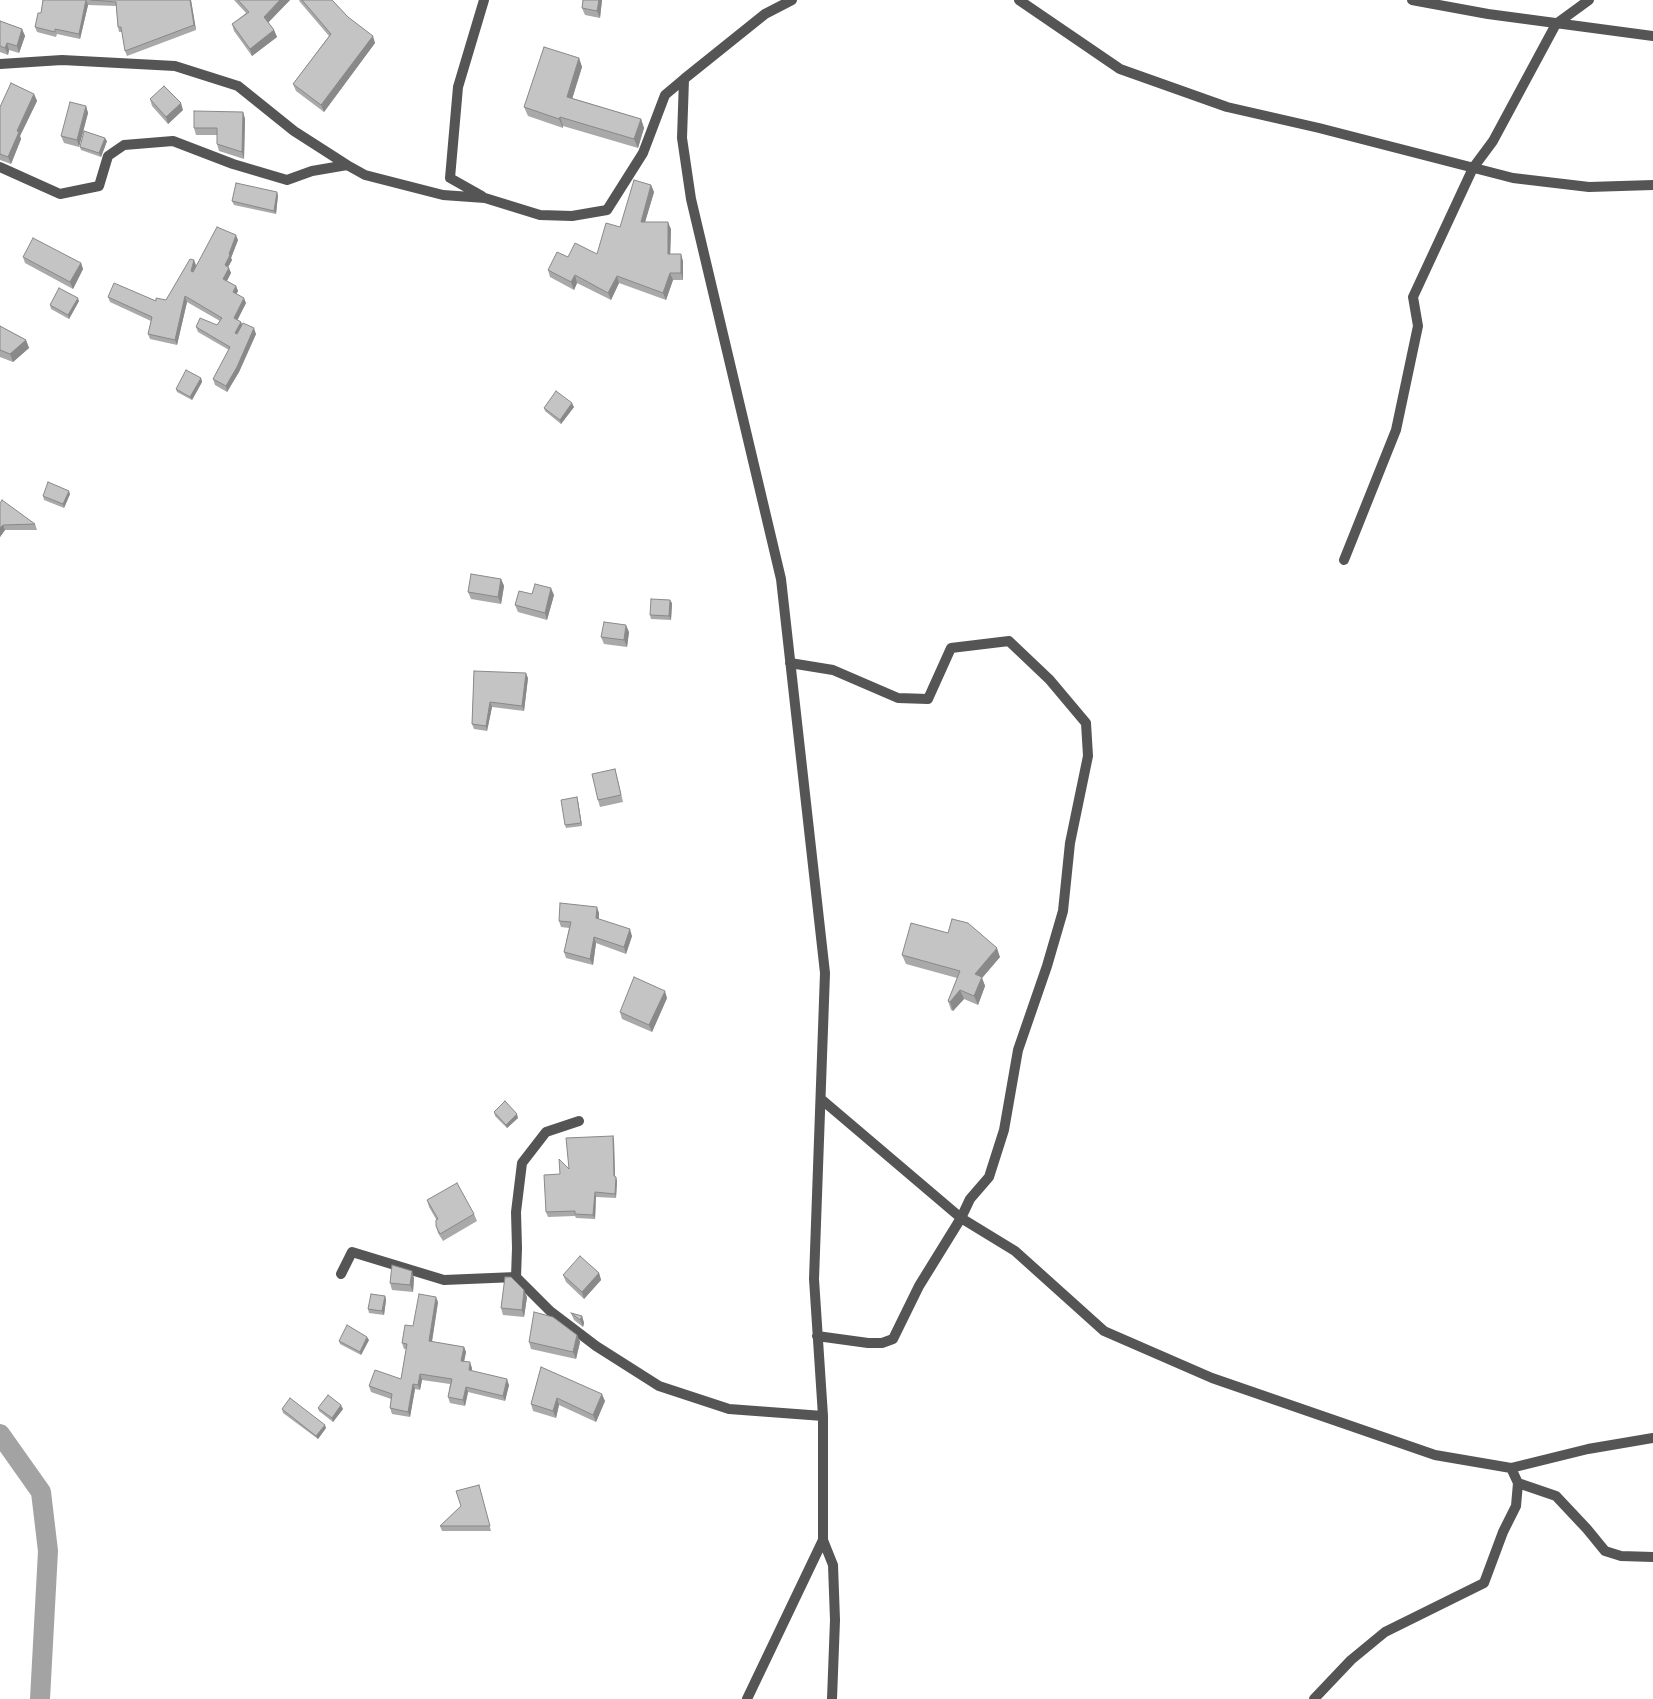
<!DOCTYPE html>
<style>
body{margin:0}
canvas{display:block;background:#fff}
</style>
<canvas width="1653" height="1699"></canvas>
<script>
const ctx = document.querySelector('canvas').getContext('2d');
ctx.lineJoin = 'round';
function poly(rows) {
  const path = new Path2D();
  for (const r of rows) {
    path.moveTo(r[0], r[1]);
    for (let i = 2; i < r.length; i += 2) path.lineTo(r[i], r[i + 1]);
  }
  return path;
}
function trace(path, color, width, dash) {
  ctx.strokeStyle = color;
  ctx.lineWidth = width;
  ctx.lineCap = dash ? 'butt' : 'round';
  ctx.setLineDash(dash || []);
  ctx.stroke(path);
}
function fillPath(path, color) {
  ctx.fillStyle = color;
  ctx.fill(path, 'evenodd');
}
trace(poly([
 [0,1434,41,1492,48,1551,40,1699]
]), '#a3a3a3', 20);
trace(poly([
 [1019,0,1120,69,1227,107,1319,128,1513,178,1589,187,1653,185],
 [1412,0,1488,14,1653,36],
 [0,64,62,60,175,66,238,86,294,131,347,165],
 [0,167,60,194,99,186,108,156,124,145,173,141,233,164,287,180,312,171,347,165,365,175,443,195,485,198,540,215,572,216,607,210,643,153,665,95,684,79],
 [482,196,450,178,458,87,484,0],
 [1344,560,1396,430,1418,326,1413,297,1473,168,1493,141,1556,24,1589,0],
 [790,663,833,670,898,698,928,699,951,648,1009,641,1049,679,1086,723,1088,756,1070,843,1063,911,1047,966,1018,1050,1004,1130,989,1177,970,1199,961,1218,919,1286,893,1339,882,1343,868,1343,817,1336],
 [821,1099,961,1218,1015,1251,1104,1331,1212,1378,1435,1455,1511,1468,1588,1449,1653,1438],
 [341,1274,352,1252,444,1280,516,1277,550,1311,596,1346,659,1386,729,1409,823,1416],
 [516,1277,517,1248,516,1212,522,1163,546,1132,579,1121],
 [1511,1468,1518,1483,1556,1496,1587,1529,1605,1551,1621,1556,1653,1557],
 [823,1540,833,1565,835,1620,832,1699],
 [747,1699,823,1540,823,1416,814,1279,825,973,781,579,691,199,682,138,684,79,765,14,792,0],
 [1314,1699,1351,1660,1385,1632,1484,1583,1503,1532,1516,1506,1518,1483]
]), '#555', 10);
fillPath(poly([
 [43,0,191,0,196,30,127,56,125,51,122,32,119,32,118,27,116,6,88,5,80,39,57,34,56,37,37,32,35,27,41,13],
 [234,0,290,0,268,22,274,30,277,37,252,56,234,31,232,24,246,13],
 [299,0,332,0,348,17,375,43,324,112,296,91,293,84,329,36,300,2],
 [583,0,602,0,600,18,585,15,582,8],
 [0,21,22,29,25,36,19,53,9,50,8,55,0,52],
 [579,58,582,67,572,98,641,119,644,128,638,148,563,126,563,128,528,116,524,107],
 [34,94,37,101,20,136,21,139,11,164,0,160,0,107],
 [150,99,183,110,168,124,152,106],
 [86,106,88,113,79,147,64,143,61,136],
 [243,112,245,119,244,159,219,151,217,144,217,135,196,135,194,128],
 [107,141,101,157,81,150,80,147],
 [651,185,654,192,645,222,671,229,670,254,683,261,683,280,673,280,666,300,619,283,611,300,577,283,574,290,550,277,548,270,568,257,597,254,620,227],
 [278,195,276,214,234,205,232,201],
 [238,240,231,258,232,260,228,267,231,273,227,281,236,286,238,291,236,294,246,303,237,320,241,322,242,325,256,334,239,372,227,392,215,385,213,379,229,350,198,332,196,327,217,325,220,321,187,302,177,345,150,339,148,334,151,321,110,302,108,297,156,301,166,300,196,265,195,269],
 [23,257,81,263,83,269,73,289,25,263],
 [79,301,69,319,51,309,50,305],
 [0,326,26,340,29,348,13,362,0,357],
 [201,378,202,382,192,400,177,392,176,389],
 [574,407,561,424,545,411,544,408],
 [70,494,64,508,44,500,43,496],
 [0,503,35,524,37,530,5,530,0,537],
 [501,579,504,586,501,604,471,599,468,592],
 [532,594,554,595,547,620,518,612,515,605],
 [672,603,671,620,651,619,650,615],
 [629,632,627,647,604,644,601,637],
 [474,671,528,678,524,711,492,707,487,731,474,729,472,724],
 [615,769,617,776,623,802,600,807,598,800],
 [578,801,582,826,566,828,565,825],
 [599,913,599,919,632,936,626,954,596,943,593,965,566,958,564,952,569,928,561,927,559,921],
 [902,955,1000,957,982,978,985,986,978,1005,964,999,953,1011,951,1010,948,1001,957,978,906,964],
 [667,998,652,1032,622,1019,620,1012],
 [494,1112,518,1118,507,1128,495,1116],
 [613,1136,614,1140,615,1177,617,1181,616,1198,596,1197,595,1219,576,1218,575,1216,548,1217,546,1212,569,1169],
 [427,1200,474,1214,477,1221,443,1241,438,1233,436,1226,436,1219,429,1207],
 [599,1273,601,1280,584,1299,566,1282,563,1275],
 [414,1278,413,1292,392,1290,390,1283],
 [385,1296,386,1300,384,1315,369,1313,368,1309],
 [527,1297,524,1317,503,1315,501,1308],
 [438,1302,432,1342,464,1347,466,1352,464,1361,472,1368,471,1371,509,1385,505,1401,468,1392,465,1406,450,1403,448,1397,450,1384,422,1380,420,1390,415,1389,410,1417,392,1414,390,1408,391,1399,371,1392,369,1386,401,1379,406,1349,404,1349,402,1343,413,1326],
 [571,1313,582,1316,584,1323,583,1327,574,1320],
 [577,1335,580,1342,576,1359,531,1349,529,1342],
 [369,1340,361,1355,340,1344,339,1341],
 [541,1367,605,1401,596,1422,559,1405,556,1418,533,1411,531,1404],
 [318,1408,343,1409,333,1422,319,1411],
 [282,1409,326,1428,318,1439,283,1413],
 [479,1485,491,1531,442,1531,440,1526,461,1506]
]), '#a9a9a9');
fillPath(poly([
 [86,0,88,5,80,39,79,34],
 [190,0,191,0,196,30,194,25],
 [280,0,290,0,267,24,264,17],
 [599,0,602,0,600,18,597,11],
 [22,29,25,36,19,53,17,46],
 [274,30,277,37,252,56,250,49],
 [373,36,375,43,324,112,321,105],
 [7,43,9,50,8,55,5,48],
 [579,58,582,67,570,106,567,97],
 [34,94,37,101,20,136,21,139,11,164,8,157,17,131],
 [181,103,183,110,168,124,166,117],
 [86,106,88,113,79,147,77,140],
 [243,112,245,119,244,159,242,152],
 [560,117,563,126,563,128,559,119],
 [641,119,644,128,638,148,634,139],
 [105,138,107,141,101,157,99,153],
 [651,185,654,192,643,229,641,222],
 [277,192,278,195,276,214,274,211],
 [668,222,671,229,670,261,668,254],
 [236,235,238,240,231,258,232,260,226,271,225,265],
 [681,254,683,261,683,280,681,273],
 [194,260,196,265,193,276,191,271],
 [81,263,83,269,73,289,70,282],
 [229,268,231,273,225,284,223,279],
 [670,273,673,280,666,300,663,293],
 [575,275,577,283,574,290,571,282],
 [617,276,619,283,611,300,608,293],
 [236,286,238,291,235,297,233,292],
 [185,296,187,302,177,345,175,340],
 [78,298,79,301,69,319,68,315],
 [244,298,246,303,236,323,234,318],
 [241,322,243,327,236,338,235,333],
 [254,328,256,334,239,372,227,392,226,386],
 [26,340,29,348,13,362,10,354],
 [201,378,202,382,192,400,190,397],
 [572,403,574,407,561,424,560,420],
 [69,491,70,494,64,508,63,504],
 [3,525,5,530,0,537,0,528],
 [501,579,504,586,501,604,498,597],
 [551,588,554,595,547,620,545,613],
 [670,600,672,603,671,620,669,616],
 [626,625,629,632,627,647,624,640],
 [526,673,528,678,524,711,522,706],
 [490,702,492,707,487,731,486,726],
 [577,797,578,801,582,826,581,823],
 [597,907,599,913,598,925,596,918],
 [630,929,632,936,626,954,624,947],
 [594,937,596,943,593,965,590,959],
 [997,948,1000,957,982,978,985,986,978,1005,974,996,975,974],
 [960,990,964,999,953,1011,950,1002],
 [665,991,667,998,652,1032,649,1025],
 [517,1114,518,1118,507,1128,506,1125],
 [613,1136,614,1140,615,1181,614,1176],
 [616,1177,617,1181,616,1198,615,1194],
 [595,1192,596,1197,595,1219,593,1215],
 [412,1271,414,1278,413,1292,410,1285],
 [599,1273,601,1280,584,1299,582,1292],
 [524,1290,527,1297,524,1317,522,1310],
 [385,1296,386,1300,384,1315,382,1311],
 [436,1297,438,1302,431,1347,429,1341],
 [582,1316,584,1323,583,1327,580,1320],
 [577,1335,580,1342,576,1359,573,1352],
 [367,1337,369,1340,361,1355,360,1352],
 [464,1347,466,1352,463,1367,461,1361],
 [470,1362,472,1368,471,1375,469,1370],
 [420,1374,422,1380,420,1390,418,1385],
 [507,1379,509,1385,505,1401,503,1396],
 [413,1384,415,1389,410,1417,408,1412],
 [466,1387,468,1392,465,1406,463,1400],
 [602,1394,605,1401,596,1422,593,1415],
 [557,1398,559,1405,556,1418,553,1411],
 [341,1405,343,1409,333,1422,332,1418],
 [325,1425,326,1428,318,1439,316,1436]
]), '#898989');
const building = poly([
 [43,0,86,0,79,34,55,29,55,32,35,27,38,13,41,13,43,0],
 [91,0,190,0,194,25,125,51,121,27,118,27,116,2,91,0],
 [238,0,280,0,264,17,274,30,250,49,232,24,249,12,238,0],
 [302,0,332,0,348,17,373,36,321,105,293,84,331,34,302,0],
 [583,0,599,0,597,11,582,8,583,0],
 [0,21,22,29,17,46,7,43,5,48,0,46,0,21],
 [544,47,579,58,567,97,641,119,634,139,560,117,559,119,524,107,544,47],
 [11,83,34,94,17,131,19,132,8,157,0,154,0,107,11,83],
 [164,86,181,103,166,117,150,99,164,86],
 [70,102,86,106,77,140,61,136,70,102],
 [194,111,243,112,242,152,217,144,217,128,194,128,194,111],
 [84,131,105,138,99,153,80,147,84,131],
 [634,180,651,185,641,222,668,222,668,254,681,254,681,273,670,273,663,293,617,276,608,293,575,275,571,282,548,270,557,252,568,257,575,243,597,254,606,223,620,227,634,180],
 [236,183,277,192,274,211,232,201,236,183],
 [217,227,236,235,229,254,230,255,225,265,229,268,223,279,236,286,233,292,244,298,234,318,241,322,235,333,237,334,243,323,254,328,237,367,226,386,213,379,230,347,196,327,200,318,217,325,222,318,185,296,175,340,148,334,152,317,108,297,114,283,156,301,156,298,166,300,190,259,194,260,191,271,193,272,217,227],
 [33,238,81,263,70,282,23,257,33,238],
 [59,288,78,298,68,315,50,305,59,288],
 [0,326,26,340,10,354,0,350,0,326],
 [186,370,201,378,190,397,176,389,186,370],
 [556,391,572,403,560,420,544,408,556,391],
 [48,482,69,491,63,504,43,496,48,482],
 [2,500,35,524,3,525,0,528,0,503,2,500],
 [471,574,501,579,498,597,468,592,471,574],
 [535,584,551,588,545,613,515,605,519,591,532,594,535,584],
 [651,599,670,600,669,616,650,615,651,599],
 [604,622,626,625,624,640,601,637,604,622],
 [474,671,526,673,522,706,490,702,486,726,472,724,474,671],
 [615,769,621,795,598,800,592,774,615,769],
 [577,797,581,823,565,825,561,800,577,797],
 [560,903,597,907,596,918,630,929,624,947,594,937,590,959,564,952,571,922,559,921,560,903],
 [952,919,968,923,997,948,975,974,982,977,974,996,960,990,950,1002,948,1001,960,971,902,955,911,923,948,933,952,919],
 [634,977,665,991,649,1025,620,1012,634,977],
 [505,1101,517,1114,506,1125,494,1112,505,1101],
 [613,1136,614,1176,616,1177,615,1194,595,1192,593,1215,575,1214,575,1211,546,1212,544,1175,560,1174,559,1159,569,1169,566,1138,613,1136],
 [457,1183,474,1214,440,1234,436,1226,436,1220,438,1219,427,1200,457,1183],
 [580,1256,599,1273,582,1292,563,1275,580,1256],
 [392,1265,412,1271,410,1285,390,1283,392,1265],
 [505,1277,511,1277,524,1290,522,1310,501,1308,505,1277],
 [371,1294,385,1296,382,1311,368,1309,371,1294],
 [419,1294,436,1297,429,1341,464,1347,461,1361,470,1362,469,1370,507,1379,503,1396,466,1387,463,1400,448,1397,452,1379,420,1374,418,1385,413,1384,408,1412,390,1408,392,1394,369,1386,375,1370,401,1379,407,1344,402,1343,405,1325,413,1326,419,1294],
 [534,1312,553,1317,577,1335,573,1352,529,1342,534,1312],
 [571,1313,582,1316,580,1320,571,1313],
 [347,1325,367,1337,360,1352,339,1341,347,1325],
 [541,1367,602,1394,593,1415,557,1398,553,1411,531,1404,541,1367],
 [328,1395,341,1405,332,1418,318,1408,328,1395],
 [290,1398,325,1425,316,1436,282,1409,290,1398],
 [479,1485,490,1526,440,1526,461,1506,456,1491,479,1485]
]);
fillPath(building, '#c4c4c4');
trace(building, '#898989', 1);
</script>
